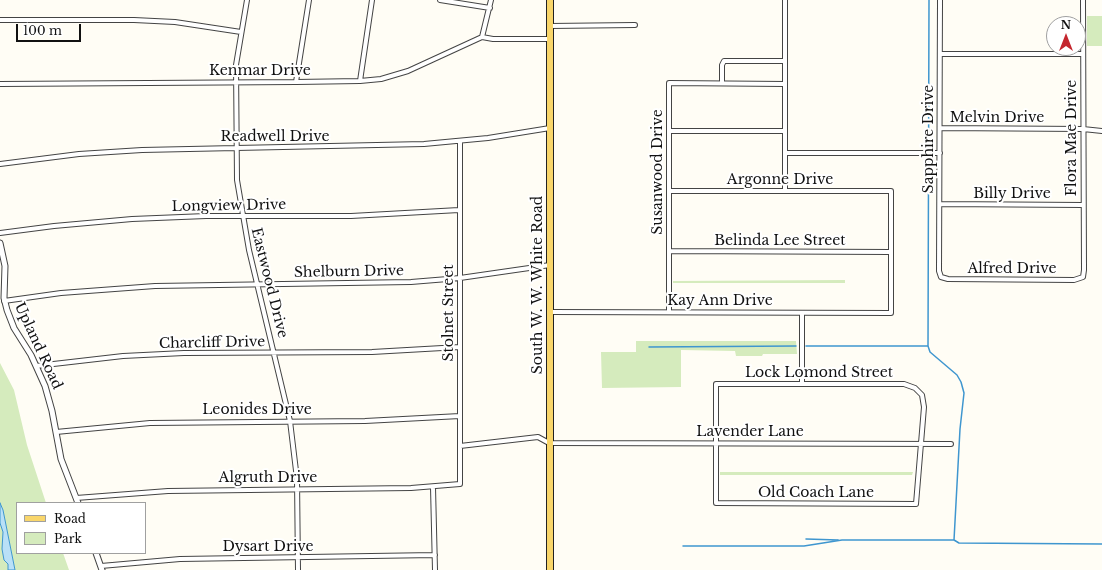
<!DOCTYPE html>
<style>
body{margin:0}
#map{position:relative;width:1102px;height:570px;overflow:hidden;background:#fffdf5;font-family:"Libre Baskerville",serif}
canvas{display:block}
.legend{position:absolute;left:16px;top:502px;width:130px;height:52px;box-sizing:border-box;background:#fff;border:1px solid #a0a0a0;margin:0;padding:5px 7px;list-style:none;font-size:12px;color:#111}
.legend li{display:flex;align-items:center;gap:8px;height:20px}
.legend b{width:20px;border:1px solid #a0a0a0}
.north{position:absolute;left:1046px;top:16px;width:40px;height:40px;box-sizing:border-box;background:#fff;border:1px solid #a0a0a0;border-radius:50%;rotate:0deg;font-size:11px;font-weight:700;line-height:16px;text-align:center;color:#111}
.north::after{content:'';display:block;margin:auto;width:14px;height:18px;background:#c4262e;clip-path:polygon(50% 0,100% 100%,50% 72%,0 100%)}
.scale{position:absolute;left:16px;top:24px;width:65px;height:18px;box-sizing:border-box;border:2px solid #111;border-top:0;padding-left:5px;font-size:12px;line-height:14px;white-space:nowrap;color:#111;-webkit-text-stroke:3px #fff;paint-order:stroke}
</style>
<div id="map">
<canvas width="1102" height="570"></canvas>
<ul class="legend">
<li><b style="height:5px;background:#f9d66b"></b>Road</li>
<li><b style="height:11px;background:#d5ebbd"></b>Park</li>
</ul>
<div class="north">N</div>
<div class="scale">100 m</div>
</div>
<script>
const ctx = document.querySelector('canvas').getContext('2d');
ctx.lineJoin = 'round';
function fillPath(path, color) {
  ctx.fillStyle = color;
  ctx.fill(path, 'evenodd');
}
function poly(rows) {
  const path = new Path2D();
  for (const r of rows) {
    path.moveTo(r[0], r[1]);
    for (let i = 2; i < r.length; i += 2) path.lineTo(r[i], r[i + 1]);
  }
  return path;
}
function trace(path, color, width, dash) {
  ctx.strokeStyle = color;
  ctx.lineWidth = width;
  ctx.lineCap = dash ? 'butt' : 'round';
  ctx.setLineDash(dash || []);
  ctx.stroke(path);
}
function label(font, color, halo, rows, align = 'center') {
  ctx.font = font + ' "Libre Baskerville",serif';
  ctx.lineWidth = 4;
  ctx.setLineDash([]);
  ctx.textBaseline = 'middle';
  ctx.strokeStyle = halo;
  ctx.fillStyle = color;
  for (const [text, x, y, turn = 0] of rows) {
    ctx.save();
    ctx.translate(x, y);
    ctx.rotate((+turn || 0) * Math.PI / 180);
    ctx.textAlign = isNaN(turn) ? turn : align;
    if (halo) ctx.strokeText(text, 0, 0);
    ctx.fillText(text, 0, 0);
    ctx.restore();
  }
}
fillPath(poly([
 [1087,16,1102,16,1102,46,1087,46],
 [673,257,673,281,845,280,845,283,673,283,673,307],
 [636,341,796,341,797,354,763,354,762,356,736,356,735,351,681,350,681,387,602,388,601,352,636,352],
 [0,363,14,390,27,445,46,503,17,503,17,553,63,553,69,570,0,570],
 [720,472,913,472,912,475,720,475]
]), '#d5ebbd');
const water = poly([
 [0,503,3,510,15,570,8,570,8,564,4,560,2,549,3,532,0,523,0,503]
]);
fillPath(water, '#b9e0f7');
trace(water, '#3f96cf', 1);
trace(poly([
 [929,0,928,346,930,352,957,375,961,382,964,393,960,429,954,540,959,543,1102,544],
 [806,346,928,346],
 [649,347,796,346],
 [806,539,838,540],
 [683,546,804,546,842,540,954,540]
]), '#3f96cf', 1.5);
const minor = poly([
 [247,0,236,65,237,180,249,250,290,421,297,479,298,570],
 [440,0,490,8],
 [785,0,785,191],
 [940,0,939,271,941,277,948,279,1074,280,1083,277,1084,270,1083,0],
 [0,20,134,20,175,22,241,32],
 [550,26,635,25],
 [482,37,493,39,550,39],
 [940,54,1083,54],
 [360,81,372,0],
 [296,82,309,0],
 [722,83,722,65,724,61,785,61],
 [0,84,296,82,360,81,381,79,408,71,482,37,491,0],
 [940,128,1083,129,1102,131],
 [669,131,785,131],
 [785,153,940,153],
 [0,164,79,154,142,150,424,144,488,138,550,128],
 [940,204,1083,205],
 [0,233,54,226,132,219,206,216,351,216,459,210],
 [669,251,891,252],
 [4,301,61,293,155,286,411,282,460,278,550,265],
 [550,312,891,313,891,191,669,191],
 [669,312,669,83,785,84],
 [36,366,123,356,184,353,372,352,460,347],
 [716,384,904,384,915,388,922,395,924,407,916,504,716,503,716,384],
 [802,384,802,313],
 [56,432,150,423,365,421,460,416],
 [460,446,538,437,549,443,951,444],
 [433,487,435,570],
 [76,498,168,491,411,488,460,484,460,141],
 [101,566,180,559,435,555]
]);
const tertiary = poly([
 [0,243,5,266,4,298,7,310,14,328,31,355,45,386,52,411,61,459,78,503],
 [96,553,102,570]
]);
const primary = poly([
 [550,0,550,570]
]);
trace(minor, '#444', 6);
trace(tertiary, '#444', 7);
trace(primary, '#222', 8);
trace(minor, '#fff', 4);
trace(tertiary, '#fff', 5);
trace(primary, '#f9d66b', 6);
label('14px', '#111', '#fff', [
 ["Kenmar Drive",260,71],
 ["Melvin Drive",997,118],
 ["Readwell Drive",275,137],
 ["Flora Mae Drive",1072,138,-90],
 ["Sapphire Drive",929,139,-90],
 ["Susanwood Drive",658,172,-90],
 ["Argonne Drive",780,180],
 ["Billy Drive",1012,194],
 ["Longview Drive",229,206,-1],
 ["Belinda Lee Street",780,241],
 ["Alfred Drive",1012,269],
 ["Shelburn Drive",349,272,-1],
 ["Eastwood Drive",269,283,76],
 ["South W. W. White Road",538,285,-90],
 ["Kay Ann Drive",720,301],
 ["Stolnet Street",449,313,-90],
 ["Charcliff Drive",212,343,-1],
 ["Upland Road",38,346,65],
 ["Lock Lomond Street",819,373],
 ["Leonides Drive",257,410],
 ["Lavender Lane",750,432],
 ["Algruth Drive",268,478],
 ["Old Coach Lane",816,493],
 ["Dysart Drive",268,547]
]);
</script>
